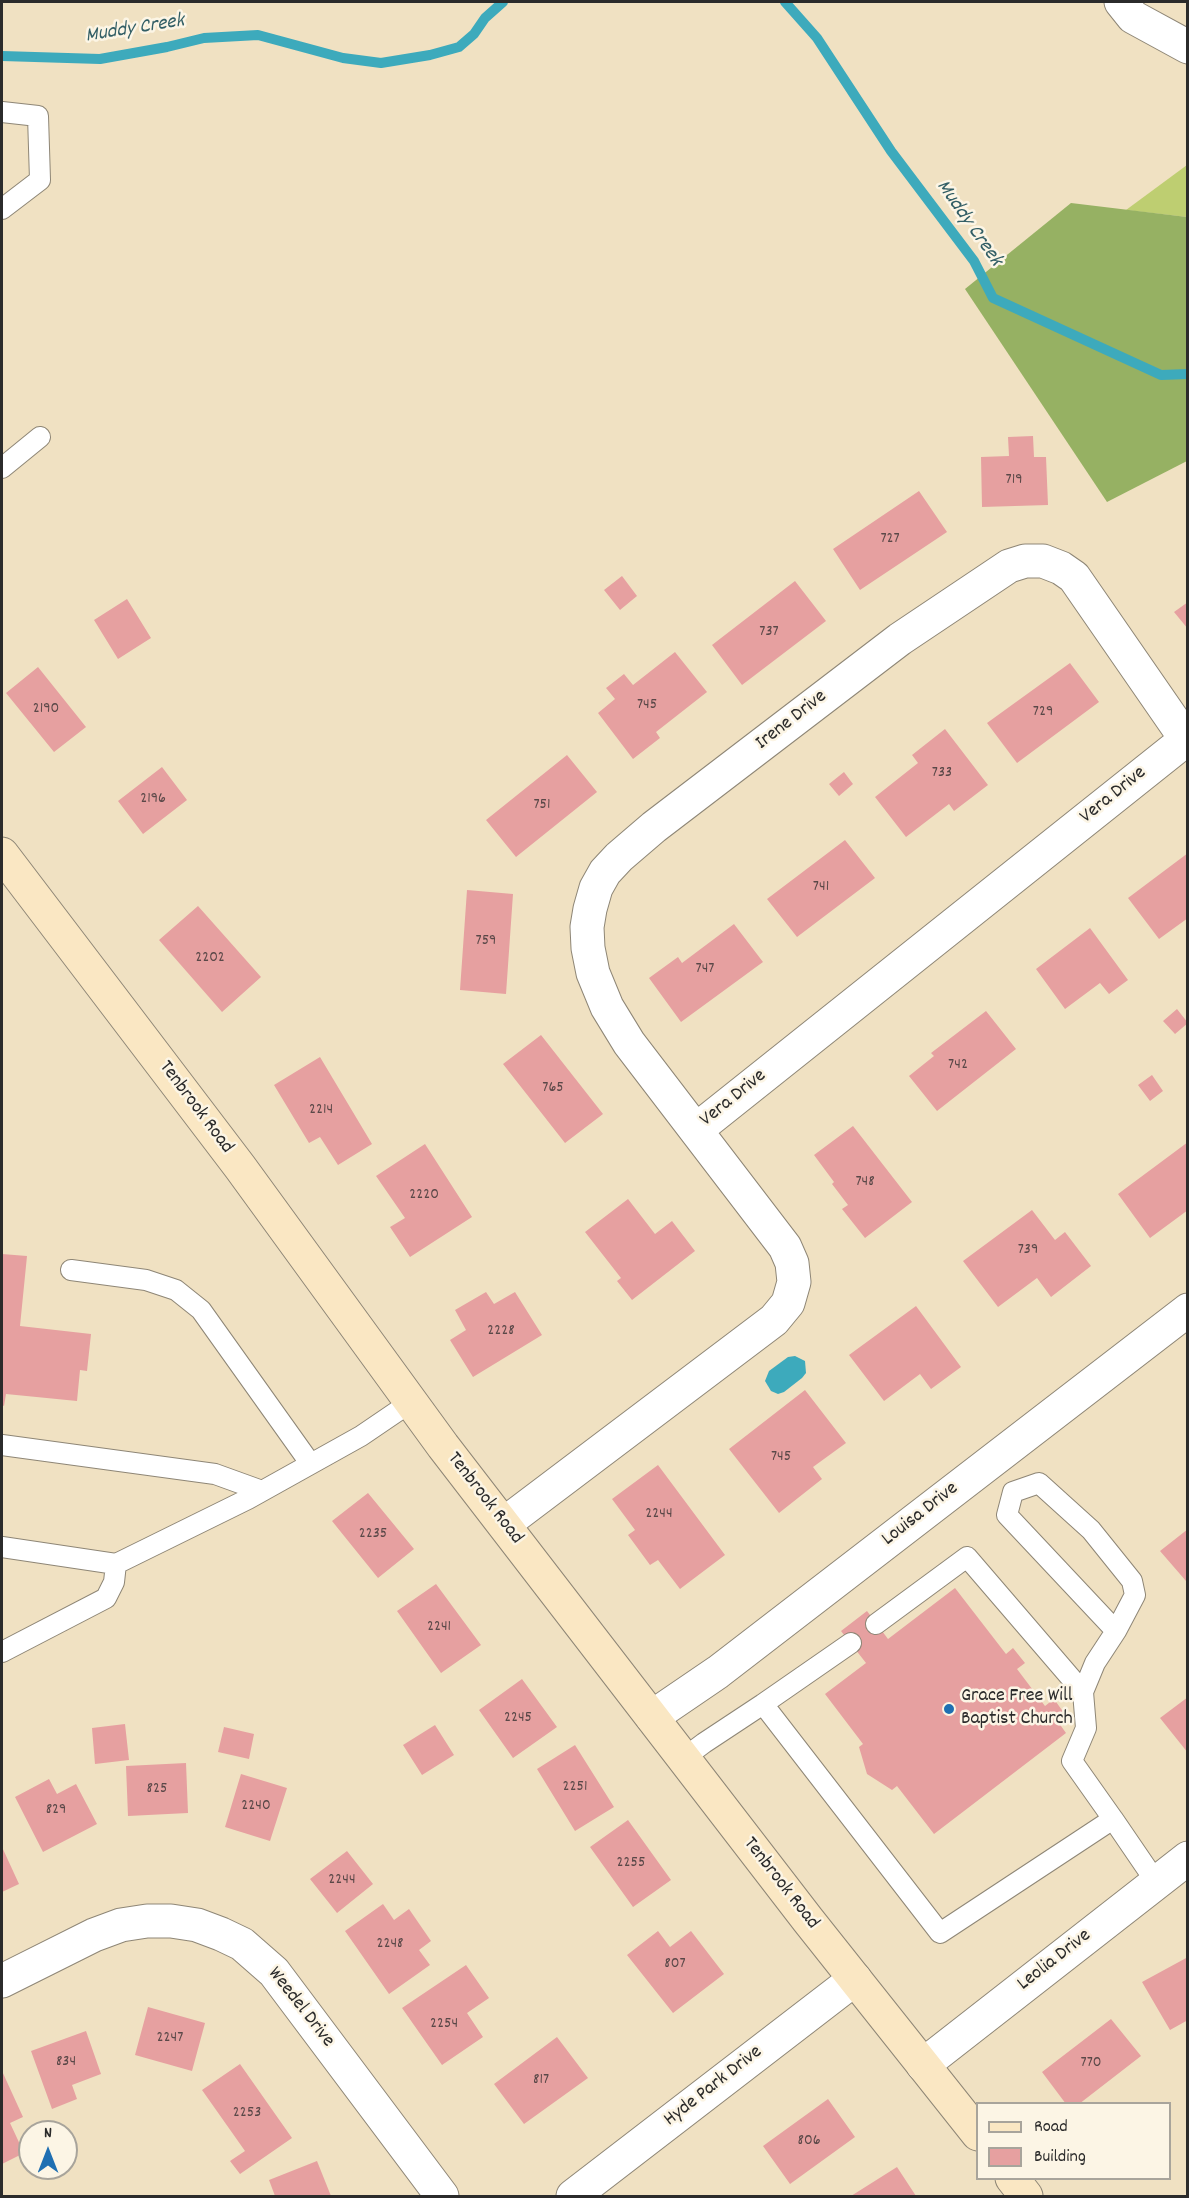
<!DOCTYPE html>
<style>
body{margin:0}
#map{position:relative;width:1189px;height:2198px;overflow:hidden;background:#f0e1c2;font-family:Dekko,sans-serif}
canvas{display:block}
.frame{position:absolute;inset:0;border:3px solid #2b2b2b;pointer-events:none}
.legend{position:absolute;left:976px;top:2102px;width:195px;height:78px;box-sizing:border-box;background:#fcf5e5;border:2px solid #a8a49b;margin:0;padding:8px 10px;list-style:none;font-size:18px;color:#2b2b2b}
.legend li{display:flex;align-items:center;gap:12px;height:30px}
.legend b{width:30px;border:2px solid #a8a49b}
.north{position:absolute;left:18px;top:2120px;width:60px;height:60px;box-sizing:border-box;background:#fcf5e5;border:2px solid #a8a49b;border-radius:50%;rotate:0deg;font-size:16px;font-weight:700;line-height:24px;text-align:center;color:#2b2b2b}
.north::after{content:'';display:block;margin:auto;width:21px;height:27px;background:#1f6fb2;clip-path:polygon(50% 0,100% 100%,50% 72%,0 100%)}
</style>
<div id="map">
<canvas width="1189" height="2198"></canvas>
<div class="frame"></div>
<ul class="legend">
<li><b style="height:8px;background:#fae7c3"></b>Road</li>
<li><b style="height:16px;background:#e6a0a0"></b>Building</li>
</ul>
<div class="north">N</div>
</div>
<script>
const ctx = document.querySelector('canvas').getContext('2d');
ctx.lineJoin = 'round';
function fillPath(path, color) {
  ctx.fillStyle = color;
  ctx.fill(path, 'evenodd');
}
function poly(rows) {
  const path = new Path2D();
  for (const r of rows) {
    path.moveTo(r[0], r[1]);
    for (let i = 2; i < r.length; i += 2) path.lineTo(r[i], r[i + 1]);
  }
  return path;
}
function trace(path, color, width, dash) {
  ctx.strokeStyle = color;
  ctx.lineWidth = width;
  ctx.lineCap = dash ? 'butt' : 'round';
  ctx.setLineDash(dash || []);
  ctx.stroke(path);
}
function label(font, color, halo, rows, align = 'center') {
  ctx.font = font + ' Dekko,sans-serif';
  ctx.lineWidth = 5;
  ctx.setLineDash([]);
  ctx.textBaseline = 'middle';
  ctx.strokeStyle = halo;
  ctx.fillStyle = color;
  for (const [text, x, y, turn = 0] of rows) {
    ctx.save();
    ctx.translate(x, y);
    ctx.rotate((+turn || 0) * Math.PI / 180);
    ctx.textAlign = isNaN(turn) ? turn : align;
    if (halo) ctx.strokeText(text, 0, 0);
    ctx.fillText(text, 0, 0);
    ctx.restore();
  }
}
fillPath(poly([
 [1187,165,1187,217,1126,210]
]), '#bece71');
fillPath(poly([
 [1071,203,1187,217,1187,461,1107,502,965,289]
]), '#96b163');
fillPath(poly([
 [795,1356,805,1361,806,1373,802,1378,784,1392,778,1394,771,1391,765,1381,769,1371,788,1357]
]), '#3daabc');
trace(poly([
 [785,2,817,38,891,151,974,261,993,298,1161,375,1188,374],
 [2,56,100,59,167,47,204,38,258,35,343,58,381,63,430,55,459,47,474,34,485,18,503,2]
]), '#3daabc', 10);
fillPath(poly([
 [1033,436,1034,457,1046,457,1048,505,982,507,981,457,1009,456,1008,437],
 [919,491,947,532,860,590,833,549],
 [622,576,637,596,620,610,604,590],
 [795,581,826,621,742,685,712,645],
 [127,599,151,638,118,659,94,620],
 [1188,602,1188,629,1174,612],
 [675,652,707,692,656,732,660,738,633,759,598,713,615,699,606,688,624,674,633,685],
 [1070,663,1099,702,1017,763,987,723],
 [38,667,86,727,54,752,6,693],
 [945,729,988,785,954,811,949,804,906,837,875,797,918,763,912,755],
 [567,755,597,792,516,857,486,820],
 [162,767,187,800,143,834,118,801],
 [844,772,853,784,839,796,829,784],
 [845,840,875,878,797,937,767,899],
 [1188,853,1188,918,1159,939,1128,898],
 [467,890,513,894,506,994,460,990],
 [198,906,261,977,222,1012,159,940],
 [734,924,763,962,681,1022,649,978,678,957,682,963],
 [1090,928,1128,980,1109,994,1100,983,1065,1009,1036,969],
 [1177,1009,1188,1023,1175,1034,1163,1021],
 [986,1011,1016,1049,937,1111,909,1076,934,1056,931,1053],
 [541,1035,603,1114,565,1143,503,1064],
 [320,1057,372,1144,338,1165,320,1137,309,1143,274,1085],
 [1152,1075,1163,1091,1150,1101,1138,1085],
 [853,1126,912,1202,865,1238,842,1209,848,1205,832,1184,834,1182,814,1155],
 [1188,1142,1188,1210,1150,1238,1118,1194],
 [425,1144,472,1217,410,1257,390,1227,405,1218,376,1176],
 [628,1199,655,1234,672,1221,695,1251,632,1300,617,1281,621,1278,585,1232],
 [1032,1210,1055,1240,1065,1232,1091,1266,1051,1297,1037,1278,998,1307,963,1261],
 [2,1254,27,1256,20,1326,91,1334,87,1371,80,1370,77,1401,6,1394,4,1406,2,1405],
 [486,1292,494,1304,515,1292,542,1335,473,1377,450,1340,466,1330,455,1310],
 [916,1306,961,1367,931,1389,920,1374,884,1401,849,1355],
 [805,1390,846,1443,813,1467,822,1479,779,1513,729,1449],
 [658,1465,725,1555,680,1589,658,1560,650,1565,628,1535,635,1530,612,1499],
 [368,1493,414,1549,378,1578,332,1521],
 [1188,1529,1188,1580,1186,1581,1160,1551],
 [436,1584,481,1645,441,1673,397,1611],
 [955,1588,1006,1654,1013,1648,1025,1663,1017,1669,1045,1706,1054,1699,1064,1713,1056,1719,1066,1733,934,1834,897,1786,892,1790,867,1774,859,1747,863,1744,825,1694,866,1663,841,1631,867,1611,888,1639],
 [522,1679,557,1727,513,1758,479,1710],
 [1188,1697,1188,1753,1160,1718],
 [125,1724,129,1760,95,1764,92,1728],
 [435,1725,454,1755,422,1775,403,1745],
 [224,1727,254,1734,249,1759,218,1752],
 [575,1745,614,1807,575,1831,537,1769],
 [186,1763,188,1813,128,1816,126,1766],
 [241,1774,287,1788,270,1841,225,1827],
 [49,1779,57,1794,76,1784,97,1824,43,1852,15,1797],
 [628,1820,671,1880,633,1907,590,1847],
 [2,1847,19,1884,2,1892],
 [347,1851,373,1884,337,1913,310,1879],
 [383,1904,394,1920,409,1909,431,1941,419,1950,430,1965,389,1994,345,1931],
 [658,1931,670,1947,691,1931,724,1974,673,2013,627,1955],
 [1188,1957,1188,2020,1170,2030,1142,1982],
 [466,1965,489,1998,467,2013,483,2037,442,2065,402,2008],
 [148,2007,205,2023,192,2071,135,2055],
 [1111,2019,1141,2056,1079,2104,1066,2104,1042,2072],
 [86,2031,101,2074,72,2085,77,2099,52,2109,31,2051],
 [557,2037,588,2078,524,2124,494,2084],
 [240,2064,292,2138,240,2174,230,2161,245,2151,202,2090],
 [2,2071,23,2117,10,2123,24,2153,2,2164],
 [828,2099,855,2137,790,2184,763,2146],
 [317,2161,331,2196,275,2196,269,2180],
 [897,2167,916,2196,851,2196]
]), '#e6a0a0');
const lane = poly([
 [2,112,38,116,40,180,2,209],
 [2,468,40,437],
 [71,1270,146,1280,176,1290,201,1310,310,1463],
 [2,1445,215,1474,262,1491],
 [2,1547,116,1564],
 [876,1624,967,1557,1083,1692],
 [2,1652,106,1598,114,1582,116,1564,248,1499,361,1436,411,1402],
 [763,1704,851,1643],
 [684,1758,704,1743,763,1704,940,1933,1113,1819,1072,1761,1086,1728,1083,1692,1095,1663,1116,1631,1007,1515,1013,1492,1039,1483,1091,1530,1132,1581,1135,1595,1116,1631],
 [1113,1819,1156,1882]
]);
const street = poly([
 [1121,2,1133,17,1188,47],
 [696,1130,1188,738],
 [504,1524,774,1320,788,1303,794,1282,792,1263,785,1247,629,1043,607,1007,593,973,588,948,587,927,590,909,596,888,605,872,619,857,654,827,900,639,1009,566,1025,561,1043,561,1061,568,1074,577,1186,739],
 [652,1717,718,1672,1188,1310],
 [2,1981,94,1935,121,1925,147,1921,171,1921,197,1925,221,1934,242,1944,274,1972,442,2196],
 [923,2065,1188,1858],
 [573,2196,855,1979]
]);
const secondary = poly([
 [2,854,240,1167,443,1446,808,1920,978,2134],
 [1012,2178,1026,2196]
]);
trace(lane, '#8e8676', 22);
trace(street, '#8e8676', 35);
trace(secondary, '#8e8676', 35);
trace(lane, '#fff', 20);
trace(street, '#fff', 33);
trace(secondary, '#fae7c3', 33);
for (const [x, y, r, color] of [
 [949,1709,6,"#1f6fb2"]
]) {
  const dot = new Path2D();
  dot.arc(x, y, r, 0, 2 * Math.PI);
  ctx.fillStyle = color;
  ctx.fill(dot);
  trace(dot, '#fcf5e5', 2);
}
label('16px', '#5a4848', null, [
 ["719",1014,481],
 ["727",890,540],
 ["737",769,633],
 ["745",647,706],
 ["2190",46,710],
 ["729",1043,713],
 ["733",942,774],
 ["2196",153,800],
 ["751",542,806],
 ["741",821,888],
 ["759",486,942],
 ["2202",210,959],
 ["747",705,970],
 ["742",958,1066],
 ["765",553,1089],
 ["2214",321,1111],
 ["748",865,1183],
 ["2220",424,1196],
 ["739",1028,1251],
 ["2228",501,1332],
 ["745",781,1458],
 ["2244",659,1515],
 ["2235",373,1535],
 ["2241",439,1628],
 ["2245",518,1719],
 ["2251",575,1788],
 ["825",157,1790],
 ["2240",256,1807],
 ["829",56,1811],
 ["2255",631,1864],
 ["2244",342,1881],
 ["2248",390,1945],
 ["807",675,1965],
 ["2254",444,2025],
 ["2247",170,2039],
 ["834",66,2063],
 ["770",1091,2064],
 ["817",541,2081],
 ["2253",247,2114],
 ["806",809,2142]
]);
label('20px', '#2b2b2b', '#fcf5e5', [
 ["Irene Drive",792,721,-38],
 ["Vera Drive",1114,796,-39],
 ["Vera Drive",734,1099,-39],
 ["Tenbrook Road",195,1108,53],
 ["Tenbrook Road",484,1499,52],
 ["Louisa Drive",921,1515,-38],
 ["Tenbrook Road",780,1884,52],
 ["Leolia Drive",1055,1961,-38],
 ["Weedel Drive",300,2008,52],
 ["Hyde Park Drive",714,2087,-38]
]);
label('20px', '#2b2b2b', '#fcf5e5', [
 ["Grace Free Will",961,1697],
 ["Baptist Church",961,1720]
], 'left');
label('italic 21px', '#325e65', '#fcf5e5', [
 ["Muddy Creek",135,30,-9],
 ["Muddy Creek",968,224,55]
]);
</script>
